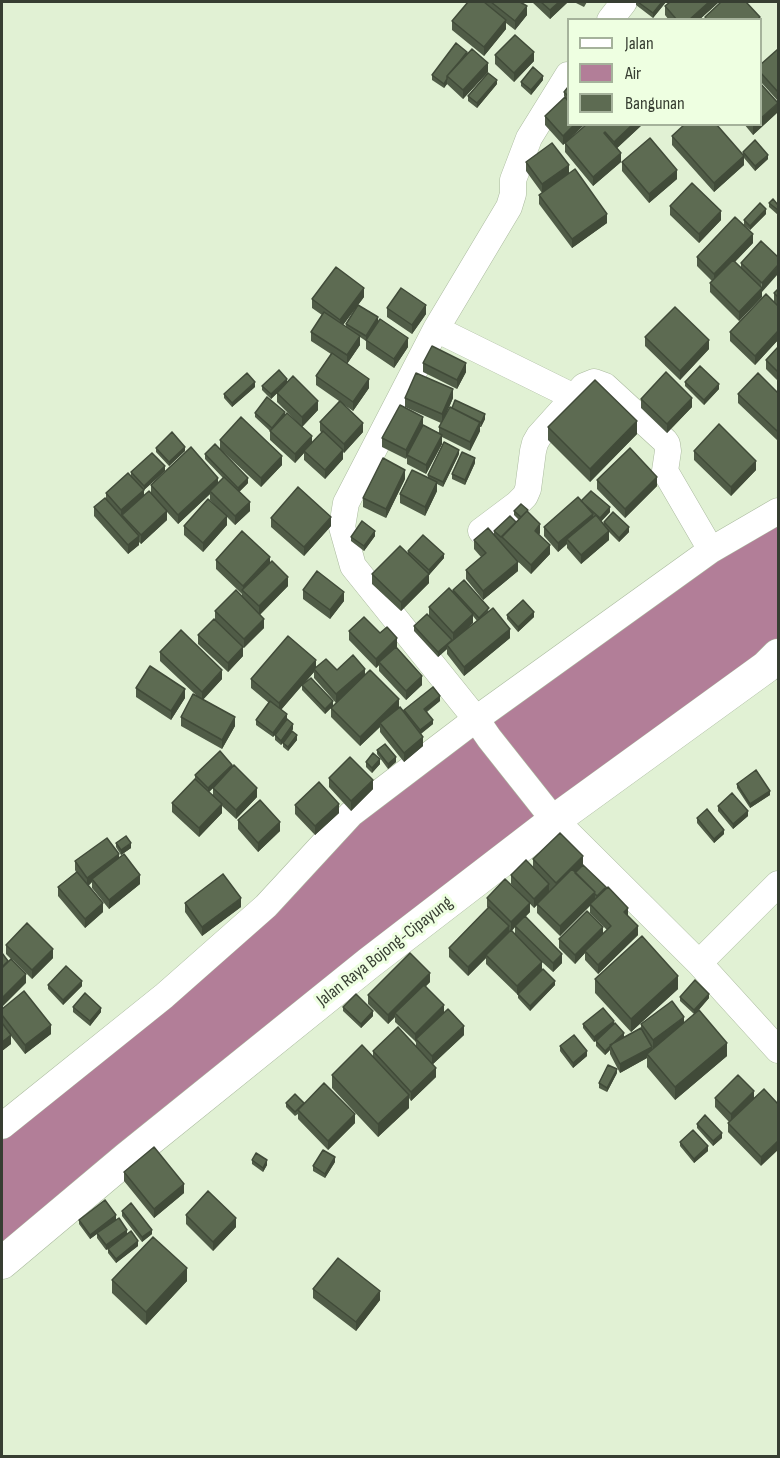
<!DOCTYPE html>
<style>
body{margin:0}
#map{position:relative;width:780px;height:1458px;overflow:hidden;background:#e1f1d4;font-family:"Sofia Sans Condensed",sans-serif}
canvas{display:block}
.frame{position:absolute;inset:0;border:3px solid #373e32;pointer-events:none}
.legend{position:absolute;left:567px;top:18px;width:195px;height:108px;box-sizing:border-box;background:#eeffe1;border:2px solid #a5b29b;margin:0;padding:8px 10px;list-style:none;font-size:18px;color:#373e32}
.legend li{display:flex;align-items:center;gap:12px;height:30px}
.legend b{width:30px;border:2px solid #a5b29b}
</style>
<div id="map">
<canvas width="780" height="1458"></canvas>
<div class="frame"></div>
<ul class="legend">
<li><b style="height:8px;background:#fff"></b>Jalan</li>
<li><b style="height:16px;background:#b27e98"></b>Air</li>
<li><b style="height:16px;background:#5d6b52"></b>Bangunan</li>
</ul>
</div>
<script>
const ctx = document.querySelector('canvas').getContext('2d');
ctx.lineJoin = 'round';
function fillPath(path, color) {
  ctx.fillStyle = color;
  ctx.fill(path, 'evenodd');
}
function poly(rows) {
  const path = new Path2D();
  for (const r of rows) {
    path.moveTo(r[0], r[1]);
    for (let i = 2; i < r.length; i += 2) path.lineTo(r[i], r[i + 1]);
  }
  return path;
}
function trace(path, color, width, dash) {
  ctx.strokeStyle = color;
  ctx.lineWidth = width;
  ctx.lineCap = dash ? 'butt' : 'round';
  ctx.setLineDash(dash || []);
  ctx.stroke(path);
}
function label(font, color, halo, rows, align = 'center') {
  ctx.font = font + ' "Sofia Sans Condensed",sans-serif';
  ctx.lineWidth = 6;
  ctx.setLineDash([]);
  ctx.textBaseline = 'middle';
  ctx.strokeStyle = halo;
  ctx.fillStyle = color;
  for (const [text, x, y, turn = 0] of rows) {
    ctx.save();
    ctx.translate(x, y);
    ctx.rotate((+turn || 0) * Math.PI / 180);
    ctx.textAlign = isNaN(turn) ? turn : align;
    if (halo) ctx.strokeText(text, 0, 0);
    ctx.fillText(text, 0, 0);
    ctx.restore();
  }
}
fillPath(poly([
 [778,511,778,655,2,1263,2,1126,351,814]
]), '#b27e98');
const minor = poly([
 [610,20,624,2],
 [568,75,529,138,513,180,513,194,509,207,436,329,346,503,342,527,353,566,476,719,489,738,550,815,699,963,778,1050],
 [436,329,574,397],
 [481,531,517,504,525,496,528,489,533,451,535,443,539,436,584,386,594,382,605,386,665,441,667,444,668,451,665,471,711,550],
 [699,963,778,884],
 [2,1126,164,996,266,906,351,814,476,719,711,550,778,511]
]);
const tertiary = poly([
 [2,1263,127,1158,369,963,555,820,766,667,778,655]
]);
trace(minor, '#aaba9e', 27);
trace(tertiary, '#aaba9e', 33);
trace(minor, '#fff', 26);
trace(tertiary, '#fff', 32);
fillPath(poly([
 [468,2,520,2,527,15,515,30,506,23,506,29,484,56,452,30,452,21],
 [532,2,568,2,550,19],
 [574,2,587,2,584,7],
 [636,2,666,2,653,18,636,5],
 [670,2,719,2,699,20,669,20,665,15,665,6],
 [778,49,778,101,760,81,760,65],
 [467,54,488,72,463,99,447,84,444,88,432,80,432,75],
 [495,55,534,61,514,82,495,64],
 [543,80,531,95,521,86,521,82],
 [497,84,477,108,468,101,468,96],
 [568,87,568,101,564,96,564,92],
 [778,112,753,135,744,124,760,124],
 [545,116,583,124,583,126,572,136,643,124,617,148,621,162,593,186,565,152,565,143,563,145,545,125],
 [672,136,743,154,743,152,768,159,755,171,744,158,744,165,714,192,672,145],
 [526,162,569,174,607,223,572,248,539,204,539,195,542,193,526,171],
 [622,162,677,179,649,203,622,171],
 [769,203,778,205,778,215,769,207],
 [670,206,721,220,699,243,670,215],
 [766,214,750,230,744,225,744,220],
 [761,241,762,297,739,321,710,292,710,283,712,281,697,266,697,257,753,243,735,262,741,268,741,263],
 [778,289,778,340,755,365,730,341,730,332,774,302,774,293],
 [364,297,343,325,346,327,346,324,378,322,366,341,360,337,360,345,347,364,369,388,353,411,343,404,363,432,344,453,343,452,343,459,325,479,304,460,304,453,295,463,270,440,270,431,255,417,255,413,285,415,312,443,322,433,320,431,320,422,339,401,316,385,316,376,331,354,311,341,311,332,322,315,312,308,312,299],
 [387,308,426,314,412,334,387,317],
 [645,337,709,349,680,380,645,346],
 [366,340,408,347,394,368,366,349],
 [778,347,778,381,766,369,766,360],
 [423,363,466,372,457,389,423,372],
 [685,382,719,389,704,405,685,386],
 [262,386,318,410,302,427,277,402,277,393,271,399,262,390],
 [255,387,232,407,224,398,224,394],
 [778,393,778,438,777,440,738,403,738,394],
 [405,398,453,398,445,417,485,419,481,427,480,427,480,431,470,451,442,437,442,444,426,474,407,464,407,456,406,459,382,447,382,438,423,425,439,433,439,427,441,423,405,407],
 [641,399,692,407,667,433,641,408],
 [548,427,637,434,590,482,548,440],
 [220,440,282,465,261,487,220,449],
 [156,448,185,451,169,466,156,452],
 [694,451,756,470,731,496,694,460],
 [205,454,248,483,239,492,250,511,235,525,210,500,210,494,178,524,167,512,167,520,141,544,139,542,139,545,128,554,94,516,94,507,106,499,106,493,131,476,131,472,165,471,144,490,136,482,144,495,151,493,151,485,218,483,223,478,205,459],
 [459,454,443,487,437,484,437,491,425,516,400,503,400,494,428,478,428,475],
 [475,463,465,485,452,479,452,474],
 [405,479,386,518,363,507,363,498],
 [597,480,657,486,625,518,597,489],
 [582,501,610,512,601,521,604,524,604,522,629,532,619,542,609,532,609,540,581,564,567,548,567,544,558,552,544,536,544,527],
 [514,511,528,512,540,533,539,535,550,554,531,574,508,552,518,571,483,600,466,579,466,570,481,557,474,549,474,540,494,535,494,531,516,523,519,520,514,515],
 [271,518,331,526,304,556,271,527],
 [227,525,203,552,184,535,184,526],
 [375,536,364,551,351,541,351,537],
 [408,551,444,558,429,575,429,583,401,611,372,584,372,574,408,554],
 [216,560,270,563,288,586,260,615,264,628,243,648,243,656,228,672,198,644,198,635,215,620,215,611,242,597,242,594,216,569],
 [303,590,344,601,330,619,303,599],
 [453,590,489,611,510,638,464,676,447,654,447,649,438,657,414,631,414,626,429,616,429,607,453,592],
 [473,616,477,621,464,631,473,623],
 [507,615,534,617,518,632,507,619],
 [349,631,380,633,397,647,397,648,422,685,406,700,379,671,379,665,376,668,349,640],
 [160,652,222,679,203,699,235,726,222,749,181,726,181,717,196,695,160,661],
 [316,668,365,675,404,713,404,710,440,701,427,712,433,724,421,734,423,746,404,762,380,732,380,727,360,746,331,717,331,708,336,703,314,678,314,672,303,685,333,706,325,714,302,690,302,685,281,710,293,729,290,734,297,740,288,751,283,747,283,743,281,745,275,740,275,735,273,737,256,725,256,720,269,703,251,688,251,679],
 [136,688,185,698,171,720,136,697],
 [377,750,396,762,388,769,377,754],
 [366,762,380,764,372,773,366,767],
 [232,767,257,797,236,819,222,806,222,813,199,837,172,812,172,803,195,779,195,775],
 [213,788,213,795,209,792],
 [329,778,373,789,351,811,329,787],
 [737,784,770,795,750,808,737,788],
 [295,805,339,813,315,835,295,814],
 [718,806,748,816,733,829,718,811],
 [697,818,724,834,714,843,697,823],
 [238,820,280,831,258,852,238,829],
 [116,843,131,848,121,855,116,847],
 [119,858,140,884,109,909,92,888,92,882,88,886,103,912,85,928,58,896,58,887,76,872,75,870,75,861],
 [533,859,583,865,606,889,628,916,638,935,598,974,585,960,585,953,575,964,559,948,559,939,603,934,607,930,590,913,590,905,560,936,537,913,537,905,534,908,511,884,511,875,533,867],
 [487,898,530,912,525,917,562,963,553,972,542,962,542,969,555,985,530,1011,518,998,518,995,486,964,486,958,468,976,449,957,449,948,488,908,487,907],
 [515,927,515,935,512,931],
 [185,903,241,907,202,936,185,912],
 [6,945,53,958,32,979,12,959,26,983,8,962,11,959,6,954],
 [595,979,678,989,631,1032,595,993],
 [430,982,426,986,444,1012,464,1035,433,1064,436,1077,411,1101,409,1098,409,1108,378,1137,332,1088,332,1075,373,1057,373,1051,416,1047,416,1042,395,1022,395,1017,388,1024,368,1004,368,995],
 [48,985,82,986,63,1005,48,989],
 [680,997,709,998,698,1011,727,1056,675,1100,647,1067,647,1058,620,1073,610,1054,610,1050,605,1055,596,1046,596,1041,608,1031,594,1042,583,1028,583,1024,614,1025,624,1038,641,1028,641,1024,684,1023,694,1014,680,1001],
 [73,1007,101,1012,90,1026,73,1012],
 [343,1007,373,1016,361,1028,343,1011],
 [2,1009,51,1034,25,1054,11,1036,11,1044,2,1051],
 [560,1046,587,1056,573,1068,560,1051],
 [617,1073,607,1092,599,1088,599,1083],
 [764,1089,761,1166,728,1132,728,1123,729,1122,715,1107,715,1098,754,1098],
 [286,1103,304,1103,355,1123,328,1150,298,1119,298,1114,295,1116,286,1107],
 [697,1124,722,1138,713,1146,697,1128],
 [680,1142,708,1151,694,1163,680,1146],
 [252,1160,267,1165,263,1172,252,1164],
 [335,1162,325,1178,313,1171,313,1166],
 [124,1172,184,1193,154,1218,124,1181],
 [122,1211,152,1234,142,1242,122,1216],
 [186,1215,236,1227,213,1251,186,1224],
 [79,1220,116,1220,138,1246,116,1263,108,1253,108,1249,116,1242,106,1250,97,1238,97,1234,90,1239,79,1224],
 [112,1280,187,1281,146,1325,112,1293],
 [313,1289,380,1300,356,1331,313,1298]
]), '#505c47');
fillPath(poly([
 [559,2,568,2,550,19,550,10],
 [662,2,666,2,653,18,653,13],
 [709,2,719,2,699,20,689,20],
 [527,6,527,15,515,30,515,21],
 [506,20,506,29,484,56,484,47],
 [534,52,534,61,514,82,514,73],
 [488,63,488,72,463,99,463,90],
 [543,76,543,80,531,95,531,90],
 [447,79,447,84,444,88,444,84],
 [497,80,497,84,477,108,477,103],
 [778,103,778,112,753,135,753,126,754,124,760,124,760,119],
 [575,124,583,124,583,126,563,145,563,136],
 [633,124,643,124,614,151,614,142],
 [621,153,621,162,593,186,593,177],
 [768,155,768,159,755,171,755,166],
 [744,156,744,165,714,192,714,183],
 [569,165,569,174,542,193,542,184],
 [677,170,677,179,649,203,649,194],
 [766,209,766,214,750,230,750,226],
 [721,211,721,220,699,243,699,234],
 [607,214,607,223,572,248,572,239],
 [753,234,753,243,714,283,714,274],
 [778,265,778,274,762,292,762,297,739,321,739,312,762,288,762,283],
 [364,288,364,297,340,329,340,320],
 [426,305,426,314,412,334,412,325],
 [378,317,378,322,366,341,366,336],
 [778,331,778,340,755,365,755,356],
 [360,336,360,345,347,364,347,355],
 [408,338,408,347,394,368,394,359],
 [709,340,709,349,680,380,680,371],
 [466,363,466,372,457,389,457,380],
 [287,379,287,384,271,399,271,394],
 [369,379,369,388,353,411,353,402],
 [255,382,255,387,232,407,232,403],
 [719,384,719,389,704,405,704,400],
 [453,389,453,398,442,423,442,414],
 [692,398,692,407,667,433,667,424],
 [318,401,318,410,302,427,302,417],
 [285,412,285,417,272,432,272,428],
 [485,414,485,419,481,427,481,423],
 [423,417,423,426,406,459,406,450],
 [637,421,637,434,590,482,590,469],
 [480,422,480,431,470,451,470,442],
 [363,423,363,432,344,453,344,444],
 [778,429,778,438,777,440,777,431],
 [442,435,442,444,426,474,426,465],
 [312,436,312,445,304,451,304,453,295,463,295,454],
 [185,447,185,451,169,466,169,462],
 [343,450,343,459,325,479,325,470],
 [459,450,459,454,443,487,443,482],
 [282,456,282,465,261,487,261,478],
 [475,458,475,463,465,485,465,480],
 [756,461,756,470,731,496,731,487],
 [165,466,165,471,144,490,144,486],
 [405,470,405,479,386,518,386,509],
 [657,477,657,486,625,518,625,509],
 [218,478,218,487,210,491,210,494,178,524,178,515],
 [248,478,248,483,238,493,238,488],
 [437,482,437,491,425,516,425,507],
 [144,490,144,499,122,515,122,518,121,519,121,510],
 [250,502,250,511,235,525,235,516],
 [610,507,610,512,600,523,600,518],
 [167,511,167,520,141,544,141,535],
 [593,514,593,523,567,539,567,544,558,552,558,543],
 [227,516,227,525,203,552,203,543],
 [331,517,331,526,304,556,304,547],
 [540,524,540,533,535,540,535,531],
 [629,527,629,532,619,542,619,538],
 [375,531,375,536,364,551,364,546],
 [609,531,609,540,581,564,581,555],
 [139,536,139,545,128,554,128,545],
 [550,545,550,554,531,574,531,565],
 [444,554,444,558,429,575,429,570],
 [270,557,270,566,243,591,243,586],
 [518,562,518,571,483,600,483,591],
 [429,574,429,583,401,611,401,602],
 [288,577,288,586,259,615,259,606],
 [344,592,344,601,330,619,330,610],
 [534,612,534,617,518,632,518,627],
 [473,614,473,623,453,642,453,633],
 [264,619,264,628,244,648,244,639],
 [510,629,510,638,464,676,464,667],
 [397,638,397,647,381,664,379,662,379,665,376,668,376,659],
 [452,640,447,645,447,649,438,657,438,652],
 [243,647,243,656,228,672,228,663],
 [316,660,316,669,314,669,314,672,279,712,279,703],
 [365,669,365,678,336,703,336,694],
 [222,670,222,679,202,701,202,692],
 [422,676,422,685,406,700,406,691],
 [185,689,185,698,171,720,171,711],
 [440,696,440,701,424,713,424,709],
 [399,699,399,708,380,723,380,727,360,746,360,737],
 [333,701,333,706,325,714,325,709],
 [287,714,287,719,273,737,273,733],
 [235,717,235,726,222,749,222,740],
 [433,720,433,724,420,734,420,730],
 [293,724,293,729,281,745,281,741],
 [297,735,297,740,288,751,288,747],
 [423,737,423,746,404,762,404,753],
 [396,757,396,762,388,769,388,764],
 [380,759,380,764,372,773,372,768],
 [232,765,232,769,208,793,208,788],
 [373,780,373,789,351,811,351,801],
 [257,788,257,797,236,819,236,810],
 [770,791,770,795,750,808,750,804],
 [222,804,222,813,199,837,199,828],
 [339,804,339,813,315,835,315,826],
 [748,811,748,816,733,829,733,824],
 [280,822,280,831,258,852,258,843],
 [724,830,724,834,714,843,714,839],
 [131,843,131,848,121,855,121,850],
 [119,854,119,863,92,879,92,882,87,887,87,878],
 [583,856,583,865,556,892,556,883],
 [140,875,140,884,109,909,109,900],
 [549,884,549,893,534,908,534,899],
 [595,892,595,901,560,936,560,926],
 [241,898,241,907,202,936,202,927],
 [103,903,103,912,85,928,85,919],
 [530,903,530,912,511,931,511,922],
 [628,908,628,917,624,912],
 [509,926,509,935,486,955,486,958,468,976,468,967],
 [638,926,638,935,598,974,598,965],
 [603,927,603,936,585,951,585,953,575,964,575,955],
 [53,949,53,958,32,979,32,970],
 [562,954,562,963,553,972,553,963],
 [542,962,542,971,517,995,517,986],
 [430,973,430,982,397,1015,395,1013,395,1017,388,1024,388,1015],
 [26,974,26,983,2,1007,2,998],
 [678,976,678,989,631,1032,631,1019],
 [82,981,82,986,63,1005,63,1000],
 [555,981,555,985,530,1011,530,1006],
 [709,994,709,998,694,1015,694,1010],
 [444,1005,444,1014,416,1039,415,1043,415,1034],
 [101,1008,101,1012,90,1026,90,1021],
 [373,1011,373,1016,361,1028,361,1024],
 [684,1017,684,1026,653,1049,653,1040],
 [614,1021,614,1025,594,1042,594,1037],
 [51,1025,51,1034,25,1054,25,1045],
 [464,1026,464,1035,432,1065,432,1056],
 [624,1033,624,1038,610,1046],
 [11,1035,11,1044,2,1051,2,1042],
 [727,1043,727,1056,675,1100,675,1087],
 [610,1046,610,1050,605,1055,605,1051],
 [652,1047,652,1056,647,1054,647,1058,620,1073,620,1064],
 [587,1051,587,1056,573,1068,573,1063],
 [436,1068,436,1077,411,1101,411,1092],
 [617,1069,617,1073,607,1092,607,1088],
 [754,1091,754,1100,731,1123,731,1114],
 [409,1095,409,1108,378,1137,378,1124],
 [355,1114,355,1123,328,1150,328,1141],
 [722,1133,722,1138,713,1146,713,1141],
 [778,1141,778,1150,761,1166,761,1157],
 [708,1146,708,1151,694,1163,694,1159],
 [335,1157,335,1162,325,1178,325,1174],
 [267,1160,267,1165,263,1172,263,1168],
 [184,1184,184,1193,154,1218,154,1209],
 [116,1215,116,1220,90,1239,90,1235],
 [236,1218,236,1227,213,1251,213,1242],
 [127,1230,127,1235,106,1250,106,1245],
 [152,1230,152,1234,142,1242,142,1237],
 [138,1241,138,1246,116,1263,116,1259],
 [187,1268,187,1281,146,1325,146,1312],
 [380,1291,380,1300,356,1331,356,1322]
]), '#414b39');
const building = poly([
 [468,2,484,2,506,20,484,47,452,21,468,2],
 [491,2,520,2,527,6,515,21,491,2],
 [541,2,559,2,550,10,541,2],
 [638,2,662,2,653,13,638,2],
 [670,2,709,2,689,20,677,20,665,6,670,2],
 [721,2,746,2,760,17,757,20,707,20,705,17,721,2],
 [515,35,534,52,514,73,495,55,515,35],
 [456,43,467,52,460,61,447,76,447,79,444,84,432,75,456,43],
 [472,49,488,63,463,90,447,76,472,49],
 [778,49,778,92,760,72,760,65,778,49],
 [533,67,543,76,531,90,521,82,533,67],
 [488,73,497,80,477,103,468,96,488,73],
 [760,83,778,103,760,119,760,83],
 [568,87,568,96,564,92,568,87],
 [565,97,568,101,568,124,575,124,563,136,545,116,565,97],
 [587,124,633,124,614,142,605,132,604,133,621,153,593,177,565,143,587,124],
 [685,124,716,124,744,156,714,183,672,136,685,124],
 [650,138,677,170,649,194,622,162,650,138],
 [755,140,768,155,755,166,743,152,755,140],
 [552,143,569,165,542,184,526,162,552,143],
 [575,169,607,214,572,239,539,195,575,169],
 [692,183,721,211,699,234,670,206,692,183],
 [773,199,778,205,778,210,769,203,773,199],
 [760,203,766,209,750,226,744,220,760,203],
 [735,217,753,234,714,274,697,257,735,217],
 [761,241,778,257,778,265,762,283,741,263,761,241],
 [733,260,762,288,739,312,710,283,733,260],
 [336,267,364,288,340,320,312,299,336,267],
 [401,288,426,305,412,325,387,308,401,288],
 [778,289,778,297,774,293,778,289],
 [766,294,778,306,778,331,755,356,730,332,766,294],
 [358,305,378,317,366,336,346,324,358,305],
 [675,307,709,340,680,371,645,337,675,307],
 [324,312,360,336,347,355,311,332,324,312],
 [380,319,408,338,394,359,366,340,380,319],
 [432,346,466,363,457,380,423,363,432,346],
 [778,347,778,372,766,360,778,347],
 [332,353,369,379,353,402,316,376,332,353],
 [700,366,719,384,704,400,685,382,700,366],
 [279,370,287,379,271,394,262,386,279,370],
 [666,372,692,398,667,424,641,399,666,372],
 [247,373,255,382,232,403,224,394,247,373],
 [416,373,453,389,442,414,405,398,416,373],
 [758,373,778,393,778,429,777,431,738,394,758,373],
 [293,376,318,401,302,417,277,393,293,376],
 [595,380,637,421,590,469,548,427,595,380],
 [267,397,285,412,272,428,255,413,267,397],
 [455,400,485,414,481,423,452,408,455,400],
 [340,401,363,423,344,444,320,422,340,401],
 [400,405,423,417,406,450,382,438,400,405],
 [450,407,480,422,470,442,439,427,450,407],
 [287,413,312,436,295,454,270,431,287,413],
 [241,417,282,456,261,478,220,440,241,417],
 [719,424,756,461,731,487,694,451,719,424],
 [423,425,442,435,426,465,407,455,423,425],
 [323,431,343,450,325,470,304,451,323,431],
 [172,432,185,447,169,462,156,448,172,432],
 [444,442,459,450,443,482,428,475,444,442],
 [215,444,248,478,238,488,205,454,215,444],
 [191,447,218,478,178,515,151,485,191,447],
 [630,448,657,477,625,509,597,480,630,448],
 [462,452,475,458,465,480,452,474,462,452],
 [152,453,165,466,144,486,131,472,152,453],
 [383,458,405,470,386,509,363,498,383,458],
 [412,470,437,482,425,507,400,494,412,470],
 [128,473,144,490,121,510,106,493,128,473],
 [224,477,250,502,235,516,210,491,224,477],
 [298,487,331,517,304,547,271,518,298,487],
 [149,491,167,511,141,535,122,515,149,491],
 [591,491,610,507,600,518,581,501,591,491],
 [578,497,593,514,558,543,544,527,578,497],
 [105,498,139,536,128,545,94,507,105,498],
 [208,499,227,516,203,543,184,526,208,499],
 [521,504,528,510,521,517,514,511,521,504],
 [527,511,540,524,535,531,550,545,531,565,502,537,527,511],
 [613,512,629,527,619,538,604,522,613,512],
 [596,515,609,531,581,555,567,539,596,515],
 [510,516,516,522,501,537,494,531,510,516],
 [362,521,375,531,364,546,351,537,362,521],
 [488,528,518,562,483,591,466,570,486,553,474,540,488,528],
 [242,531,270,557,243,586,216,560,242,531],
 [423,535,444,554,429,570,408,551,423,535],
 [400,546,429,574,401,602,372,574,400,546],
 [272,561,288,577,259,606,242,590,272,561],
 [317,571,344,592,330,610,303,590,317,571],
 [464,580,489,608,479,618,453,590,464,580],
 [449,588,473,614,453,633,429,607,449,588],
 [236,590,264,619,244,639,215,611,236,590],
 [523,600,534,612,518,627,507,615,523,600],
 [493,608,510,629,464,667,447,645,493,608],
 [427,614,452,640,438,652,414,626,427,614],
 [364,617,380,633,387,627,397,638,376,659,349,631,364,617],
 [214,619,243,647,228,663,198,635,214,619],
 [181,630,222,670,202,692,160,652,181,630],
 [288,636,316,660,279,703,251,679,288,636],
 [396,647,422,676,406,691,379,662,396,647],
 [353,655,365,669,336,694,314,669,326,659,337,670,353,655],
 [150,666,185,689,171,711,136,688,150,666],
 [370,670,399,699,360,737,331,708,370,670],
 [311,678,333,701,325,709,302,685,311,678],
 [433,687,440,696,424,709,433,720,420,730,404,710,433,687],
 [193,694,235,717,222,740,181,717,193,694],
 [270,701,287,714,273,733,256,720,270,701],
 [400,707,423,737,404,753,380,723,400,707],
 [287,719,293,724,281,741,275,735,287,719],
 [292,731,297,735,288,747,283,743,292,731],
 [385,744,396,757,388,764,377,750,385,744],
 [220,751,232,765,208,788,195,775,220,751],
 [373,753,380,759,372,768,366,762,373,753],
 [350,757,373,780,351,801,329,778,350,757],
 [234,765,257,788,236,810,213,788,234,765],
 [756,770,770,791,750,804,737,784,756,770],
 [195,779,222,804,199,828,172,803,195,779],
 [319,782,339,804,315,826,295,805,319,782],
 [732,793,748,811,733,824,718,806,732,793],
 [260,800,280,822,258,843,238,820,260,800],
 [707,809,724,830,714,839,697,818,707,809],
 [560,833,583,856,556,883,533,859,560,833],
 [126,836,131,843,121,850,116,843,126,836],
 [107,838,119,854,87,878,75,861,107,838],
 [124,854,140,875,109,900,92,879,124,854],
 [526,860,549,884,534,899,511,875,526,860],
 [583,865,606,887,597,896,594,893,595,892,575,873,583,865],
 [572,869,595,892,560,926,537,904,572,869],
 [77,872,103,903,85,919,58,887,77,872],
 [223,874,241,898,202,927,185,903,223,874],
 [505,879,530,903,511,922,487,898,505,879],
 [608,887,628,908,624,912,638,926,598,965,585,951,611,926,590,904,608,887],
 [489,907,509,926,468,967,449,948,489,907],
 [587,911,603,927,575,955,559,939,587,911],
 [525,916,562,954,553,963,515,926,525,916],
 [27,923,53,949,32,970,6,945,27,923],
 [511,930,542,962,517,986,486,955,511,930],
 [642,936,678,976,631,1019,595,979,642,936],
 [2,953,8,961,2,967,2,953],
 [410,953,430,973,388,1015,368,995,410,953],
 [11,959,26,974,2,998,2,968,11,959],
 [66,966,82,981,63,1000,48,985,66,966],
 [543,969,555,981,530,1006,518,994,543,969],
 [695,980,709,994,694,1010,680,997,695,980],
 [424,985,444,1005,415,1034,395,1013,424,985],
 [24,991,51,1025,25,1045,2,1015,2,1009,24,991],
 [85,993,101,1008,90,1021,73,1007,85,993],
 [356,994,373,1011,361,1024,343,1007,356,994],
 [672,1001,684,1017,653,1040,641,1024,672,1001],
 [603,1008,614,1021,594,1037,583,1024,603,1008],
 [448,1009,464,1026,432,1056,416,1039,448,1009],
 [699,1010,727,1043,675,1087,647,1054,699,1010],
 [2,1023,11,1035,2,1042,2,1023],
 [615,1023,624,1033,605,1051,596,1041,615,1023],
 [398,1027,436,1068,411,1092,373,1051,398,1027],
 [641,1028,652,1047,620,1064,610,1045,641,1028],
 [574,1035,587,1051,573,1063,560,1046,574,1035],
 [362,1045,409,1095,378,1124,332,1075,362,1045],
 [608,1065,617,1069,607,1088,599,1083,608,1065],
 [738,1075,754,1091,731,1114,715,1098,738,1075],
 [324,1083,355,1114,328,1141,298,1110,324,1083],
 [764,1089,778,1104,778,1141,761,1157,728,1123,764,1089],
 [295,1094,304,1103,295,1112,286,1103,295,1094],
 [705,1115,722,1133,713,1141,697,1124,705,1115],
 [693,1130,708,1146,694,1159,680,1142,693,1130],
 [154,1147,184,1184,154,1209,124,1172,154,1147],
 [323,1150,335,1157,325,1174,313,1166,323,1150],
 [256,1153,267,1160,263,1168,252,1160,256,1153],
 [208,1191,236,1218,213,1242,186,1215,208,1191],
 [105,1200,116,1215,90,1235,79,1220,105,1200],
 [131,1203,152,1230,142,1237,122,1211,131,1203],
 [119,1218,127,1230,106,1245,97,1233,119,1218],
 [131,1231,138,1241,116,1259,108,1249,131,1231],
 [153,1237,187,1268,146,1312,112,1280,153,1237],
 [338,1258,380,1291,356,1322,313,1289,338,1258]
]);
fillPath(building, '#5d6b52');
trace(building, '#414b39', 1.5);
label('18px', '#373e32', '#eeffe1', [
 ["Jalan Raya Bojong-Cipayung",385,952,-38]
]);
</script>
